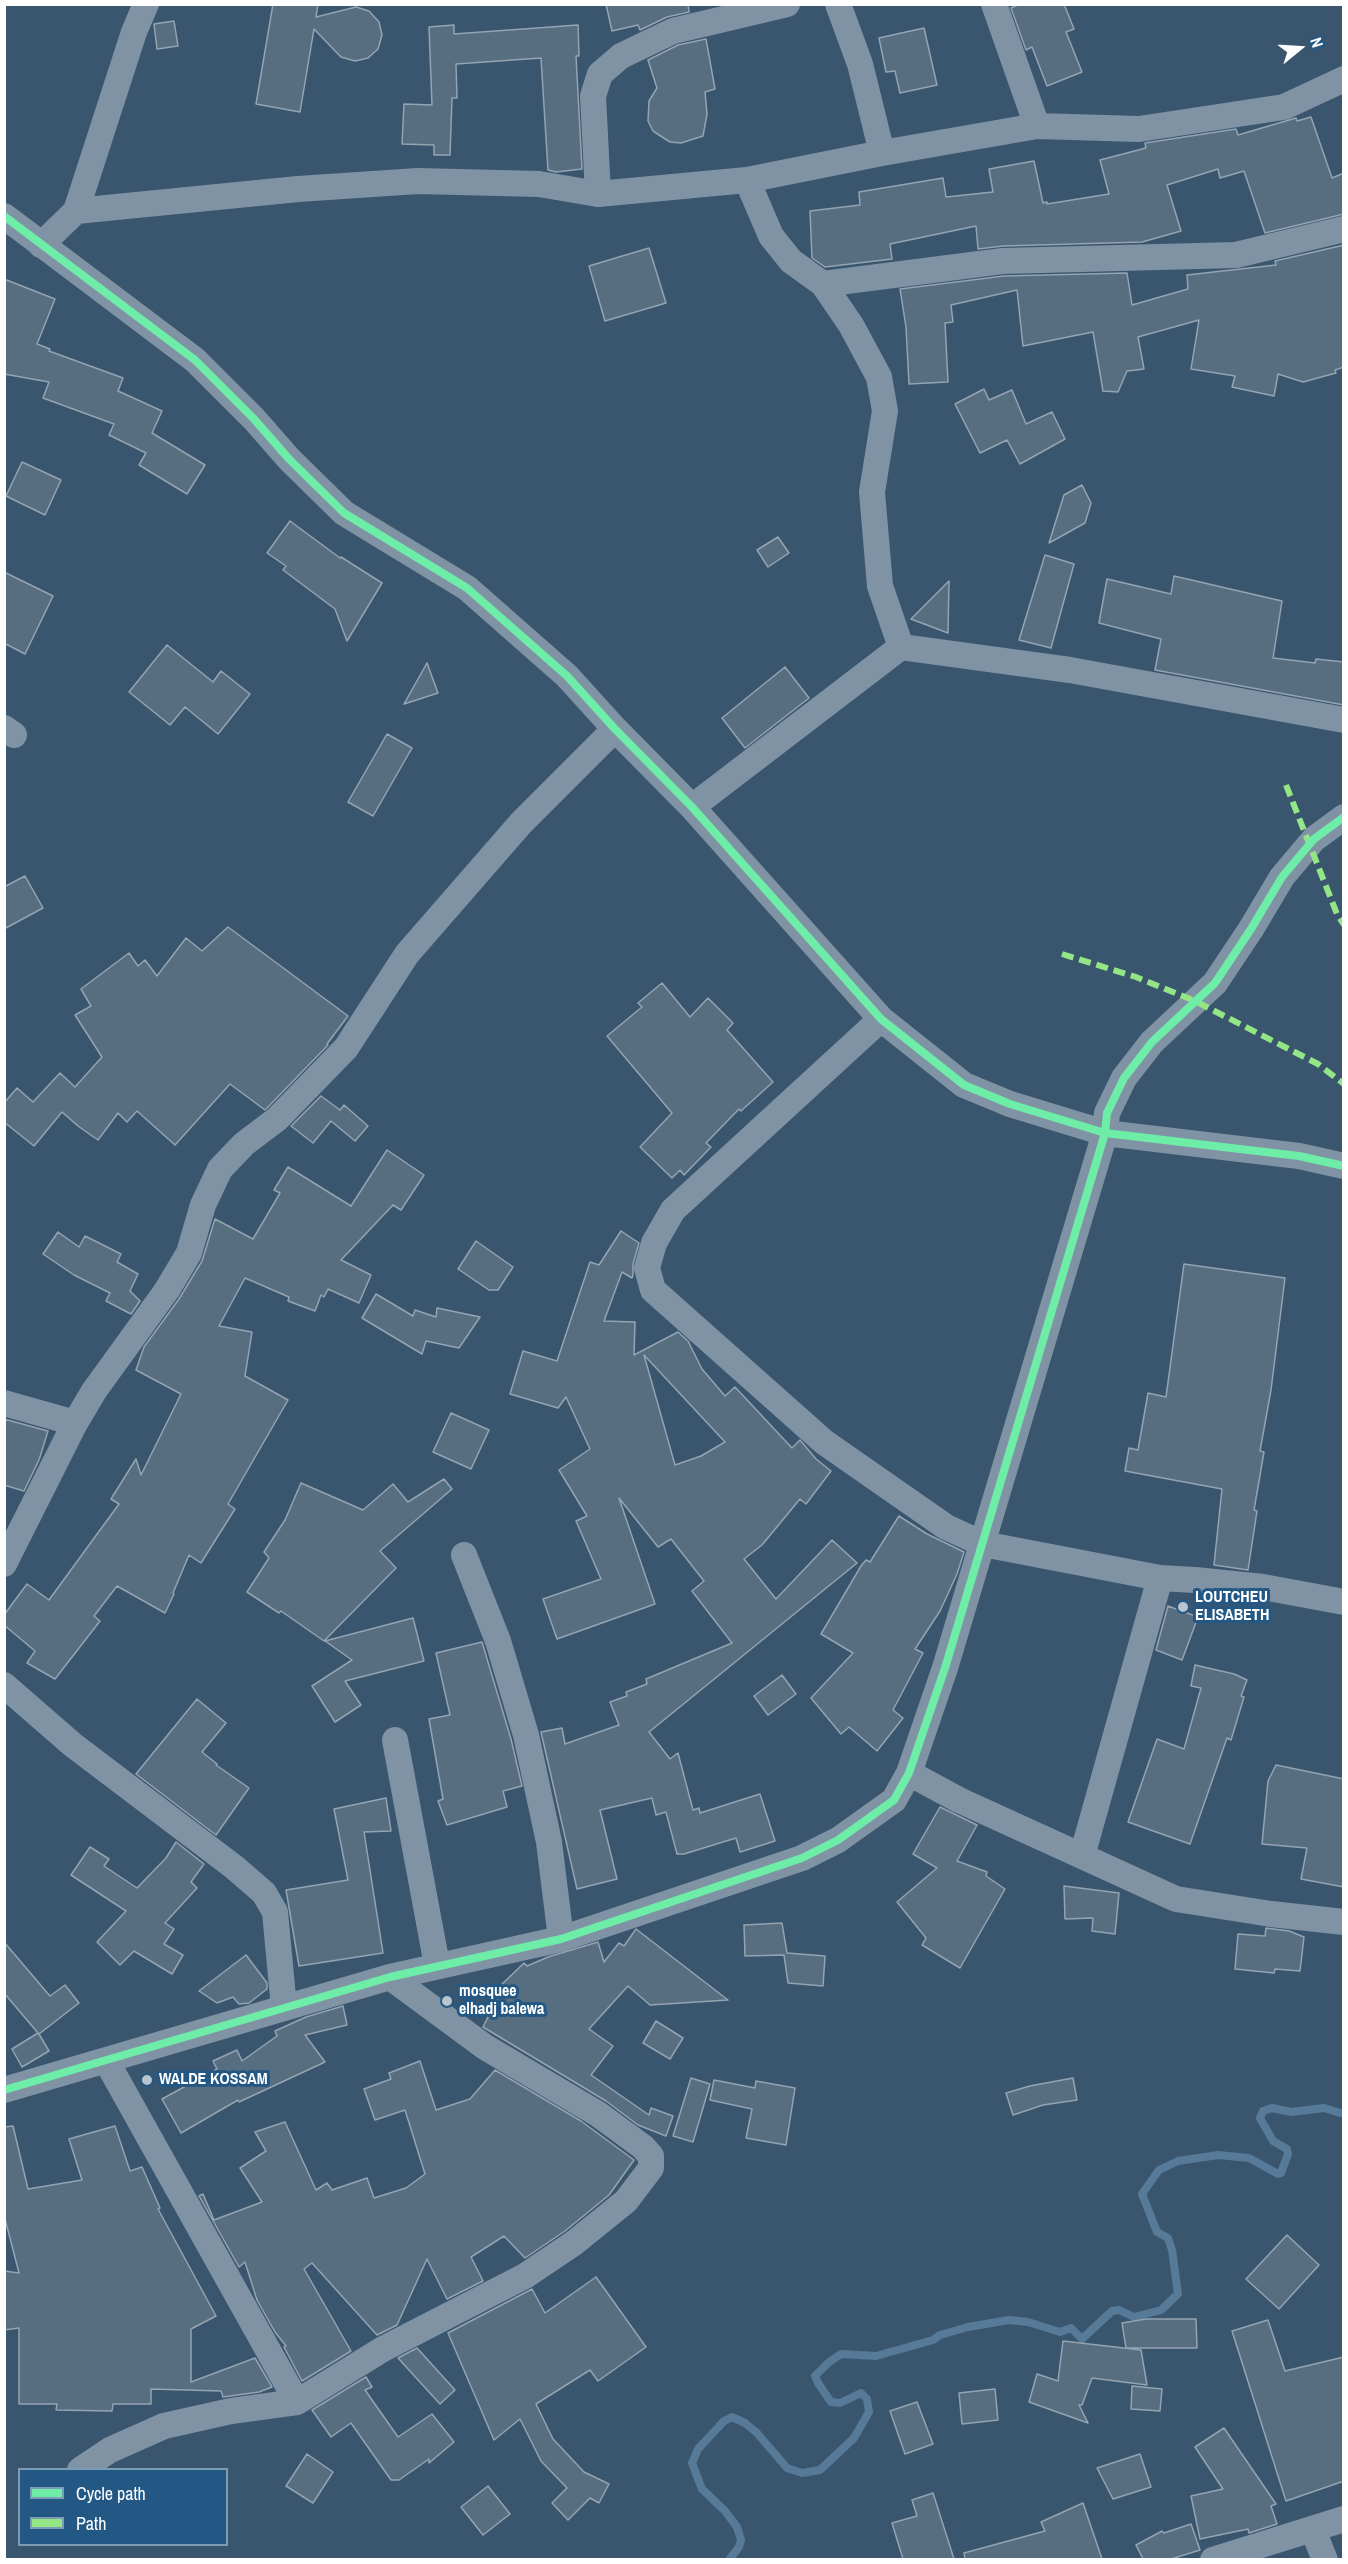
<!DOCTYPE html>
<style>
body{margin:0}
#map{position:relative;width:1348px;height:2564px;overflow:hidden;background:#3a566e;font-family:"Archivo Narrow",sans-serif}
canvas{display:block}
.frame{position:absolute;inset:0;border:6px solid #fff;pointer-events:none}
.legend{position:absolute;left:18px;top:2468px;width:210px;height:78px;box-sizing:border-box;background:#245884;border:2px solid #7c9bb5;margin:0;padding:8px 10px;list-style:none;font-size:18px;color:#fff}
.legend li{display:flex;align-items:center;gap:12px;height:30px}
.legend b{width:30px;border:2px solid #7c9bb5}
.north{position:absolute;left:1270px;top:18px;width:60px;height:60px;-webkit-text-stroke:4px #245884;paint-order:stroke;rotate:72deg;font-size:16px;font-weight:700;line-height:24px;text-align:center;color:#fff}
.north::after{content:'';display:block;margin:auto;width:21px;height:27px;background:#fff;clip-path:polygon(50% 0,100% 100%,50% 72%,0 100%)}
</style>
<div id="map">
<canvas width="1348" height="2564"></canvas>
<div class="frame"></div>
<ul class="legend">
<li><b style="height:8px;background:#6deda7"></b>Cycle path</li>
<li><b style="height:8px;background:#94e586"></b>Path</li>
</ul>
<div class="north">N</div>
</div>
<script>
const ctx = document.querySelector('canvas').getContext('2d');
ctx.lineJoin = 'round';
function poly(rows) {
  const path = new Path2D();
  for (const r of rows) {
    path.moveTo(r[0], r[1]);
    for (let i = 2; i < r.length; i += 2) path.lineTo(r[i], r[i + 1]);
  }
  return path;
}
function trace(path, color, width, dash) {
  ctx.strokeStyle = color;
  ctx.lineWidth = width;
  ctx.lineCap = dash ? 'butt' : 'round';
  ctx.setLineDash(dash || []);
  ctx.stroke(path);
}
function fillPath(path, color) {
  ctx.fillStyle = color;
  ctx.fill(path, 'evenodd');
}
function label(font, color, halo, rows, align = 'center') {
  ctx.font = font + ' "Archivo Narrow",sans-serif';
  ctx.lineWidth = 6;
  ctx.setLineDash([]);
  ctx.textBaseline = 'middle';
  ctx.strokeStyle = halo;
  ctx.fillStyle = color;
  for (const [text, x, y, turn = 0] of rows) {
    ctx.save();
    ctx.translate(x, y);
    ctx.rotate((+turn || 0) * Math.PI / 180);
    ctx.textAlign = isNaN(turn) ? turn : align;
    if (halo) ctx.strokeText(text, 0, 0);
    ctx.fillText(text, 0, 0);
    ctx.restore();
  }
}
trace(poly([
 [729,2560,739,2547,741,2540,737,2527,725,2511,702,2489,692,2463,698,2449,724,2421,732,2417,745,2423,757,2433,787,2468,802,2473,820,2470,854,2438,869,2412,867,2399,861,2393,840,2403,831,2402,818,2383,815,2376,828,2363,841,2354,876,2356,933,2340,940,2335,968,2327,1009,2320,1028,2322,1060,2332,1071,2328,1082,2339,1112,2311,1119,2310,1134,2317,1161,2310,1178,2294,1172,2250,1168,2238,1157,2232,1142,2194,1159,2170,1178,2161,1218,2155,1249,2158,1278,2174,1281,2173,1288,2154,1287,2149,1273,2141,1260,2118,1263,2111,1272,2108,1291,2112,1324,2108,1344,2114]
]), '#577a98', 8);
const building = poly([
 [273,4,318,4,316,17,356,7,369,11,379,22,382,35,378,49,368,58,355,61,341,57,314,29,300,112,256,104,273,4],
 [606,4,688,4,689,12,667,17,640,30,638,25,612,31,606,4],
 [1020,4,1064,4,1074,29,1066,32,1082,72,1047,86,1032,47,1026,50,1011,8,1020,4],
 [174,21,178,46,157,49,154,24,174,21],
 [454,25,454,34,578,25,579,56,576,56,582,169,556,172,548,170,541,58,456,64,457,98,452,98,450,155,434,155,434,145,402,144,404,104,432,105,429,27,454,25],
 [924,28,937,85,900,93,895,71,886,72,879,38,924,28],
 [706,39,715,89,705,92,707,114,703,136,681,143,670,142,653,131,648,121,649,101,657,88,648,60,678,45,706,39],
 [1311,117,1332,178,1344,173,1344,214,1265,233,1244,171,1220,178,1218,169,1167,185,1181,231,1142,242,1003,246,978,249,976,226,890,244,892,259,825,267,812,258,810,211,860,205,859,192,943,178,946,197,993,192,989,169,1034,161,1043,203,1047,202,1047,204,1109,194,1100,160,1146,148,1145,143,1236,129,1238,135,1296,118,1297,121,1311,117],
 [1344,245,1344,367,1335,370,1336,373,1303,382,1278,374,1274,396,1232,387,1235,376,1191,369,1199,320,1138,337,1144,369,1127,371,1118,392,1103,391,1093,332,1023,346,1017,290,951,305,953,322,945,323,948,382,909,384,906,327,900,289,1004,276,1127,273,1132,305,1188,289,1187,275,1276,265,1275,261,1344,245],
 [649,248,666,303,605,321,589,266,649,248],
 [4,279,55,299,37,344,50,349,49,351,123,378,118,391,162,411,152,433,205,465,187,494,139,465,146,453,109,435,114,424,43,398,49,382,4,374,4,279],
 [984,389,989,400,1012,390,1026,424,1052,412,1065,439,1020,464,1007,440,980,453,955,404,984,389],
 [22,462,61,480,45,515,6,496,22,462],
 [1082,485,1091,503,1085,523,1049,543,1064,495,1082,485],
 [290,521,340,558,341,557,382,583,347,641,335,609,283,570,286,566,267,553,290,521],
 [778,537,789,553,768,567,757,550,778,537],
 [1045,555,1074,564,1051,648,1019,640,1045,555],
 [4,572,53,596,25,654,4,643,4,572],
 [1174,576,1282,601,1273,658,1315,663,1316,659,1344,662,1344,705,1155,670,1161,639,1099,623,1107,579,1171,594,1174,576],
 [949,581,948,633,911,619,949,581],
 [167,645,213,682,221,671,250,694,218,734,185,707,170,725,129,692,167,645],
 [427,663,438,693,404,704,427,663],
 [785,667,809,698,745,748,722,718,785,667],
 [387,734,412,748,373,816,348,802,387,734],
 [25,876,43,908,4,929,4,887,25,876],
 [228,927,348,1016,327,1044,328,1045,267,1108,265,1110,230,1084,175,1145,137,1111,127,1122,118,1113,98,1140,78,1126,62,1112,34,1146,4,1122,4,1103,17,1088,33,1102,60,1073,75,1087,102,1057,75,1015,91,1006,81,989,129,953,138,966,145,960,157,976,186,938,202,951,228,927],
 [662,983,690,1017,708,998,733,1023,727,1030,773,1082,741,1111,739,1109,706,1143,711,1147,684,1175,680,1170,672,1178,640,1147,672,1113,607,1036,642,1007,638,1003,662,983],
 [321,1096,340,1110,344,1105,368,1126,355,1141,331,1121,313,1143,291,1126,321,1096],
 [387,1150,424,1175,401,1210,393,1205,341,1260,371,1275,359,1303,328,1289,324,1297,321,1295,315,1311,288,1301,289,1297,245,1278,219,1326,252,1332,245,1376,288,1400,228,1504,235,1509,201,1563,189,1555,173,1593,174,1594,165,1613,117,1586,94,1616,100,1621,55,1679,27,1663,35,1651,4,1625,4,1615,27,1584,49,1600,119,1504,111,1499,136,1459,141,1475,181,1394,136,1370,144,1347,179,1299,202,1261,215,1219,253,1239,280,1193,274,1190,288,1167,351,1206,387,1150],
 [621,1231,639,1243,633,1264,633,1275,632,1278,622,1272,604,1321,635,1322,634,1355,678,1332,688,1341,702,1369,725,1396,735,1387,792,1448,800,1440,816,1459,831,1471,806,1504,800,1499,762,1545,744,1559,776,1599,832,1540,857,1563,649,1732,670,1759,678,1753,693,1810,699,1808,700,1813,760,1794,775,1841,740,1852,736,1838,684,1854,677,1854,666,1812,656,1815,652,1798,600,1810,617,1879,577,1889,541,1732,562,1728,565,1744,619,1725,610,1702,627,1696,626,1692,647,1684,646,1679,732,1643,692,1591,704,1581,671,1539,658,1547,619,1498,655,1604,557,1639,543,1599,601,1579,576,1521,587,1516,559,1470,590,1449,566,1397,558,1408,510,1394,523,1351,557,1361,590,1262,599,1265,621,1231],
 [644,1355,725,1442,701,1456,675,1465,644,1355],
 [58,1232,79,1247,85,1236,121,1254,117,1262,138,1274,130,1291,140,1301,131,1314,106,1301,110,1293,74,1275,43,1254,58,1232],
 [476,1241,513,1267,498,1290,489,1290,458,1269,476,1241],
 [1184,1264,1285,1278,1271,1390,1260,1451,1264,1452,1254,1510,1257,1511,1248,1570,1214,1565,1222,1489,1125,1471,1129,1448,1138,1450,1148,1393,1166,1397,1184,1264],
 [376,1294,413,1316,415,1310,436,1317,437,1308,480,1317,459,1348,426,1341,422,1354,362,1318,376,1294],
 [451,1413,489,1430,471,1469,433,1452,451,1413],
 [4,1419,48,1431,39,1460,24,1491,4,1485,4,1419],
 [444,1479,452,1489,380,1551,396,1568,324,1641,281,1611,279,1613,247,1592,269,1558,264,1552,285,1520,301,1483,363,1510,393,1484,408,1502,444,1479],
 [899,1516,927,1534,964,1552,957,1574,940,1611,915,1649,923,1653,893,1710,903,1718,877,1751,849,1727,841,1734,811,1698,853,1653,821,1634,861,1566,866,1560,870,1562,899,1516],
 [1168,1606,1198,1617,1182,1660,1156,1650,1168,1606],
 [413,1618,424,1661,345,1681,361,1705,335,1722,312,1686,352,1660,325,1641,413,1618],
 [482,1642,511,1739,522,1786,503,1791,507,1807,447,1825,438,1801,443,1799,429,1719,450,1715,436,1653,482,1642],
 [1195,1665,1234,1674,1247,1680,1241,1696,1244,1697,1231,1740,1227,1738,1190,1844,1128,1822,1157,1739,1184,1749,1201,1688,1191,1686,1195,1665],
 [782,1675,796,1694,768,1715,754,1696,782,1675],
 [197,1699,226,1723,202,1752,217,1764,216,1765,249,1788,216,1835,136,1774,197,1699],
 [1276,1765,1344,1779,1344,1887,1301,1879,1307,1848,1262,1844,1268,1781,1276,1765],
 [386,1798,391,1831,364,1832,383,1953,299,1966,286,1890,348,1880,334,1809,386,1798],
 [940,1807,977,1825,957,1861,987,1872,986,1876,1005,1889,960,1968,922,1945,926,1938,897,1902,937,1868,913,1854,940,1807],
 [176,1842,204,1864,191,1882,197,1888,165,1923,174,1929,164,1944,183,1955,172,1974,134,1951,120,1965,97,1942,126,1911,71,1875,90,1847,109,1859,104,1866,137,1888,166,1858,176,1842],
 [1064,1886,1119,1893,1115,1934,1092,1931,1093,1918,1065,1919,1064,1886],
 [782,1923,787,1953,825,1956,823,1986,788,1983,784,1955,745,1956,744,1925,782,1923],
 [1266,1928,1289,1931,1304,1937,1300,1971,1275,1969,1274,1973,1235,1969,1238,1934,1265,1936,1266,1928],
 [636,1929,728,2000,650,2005,628,1986,589,2029,613,2046,591,2075,649,2115,651,2108,673,2116,666,2136,638,2125,606,2101,483,2027,501,1991,498,1988,524,1963,527,1966,548,1957,598,1942,604,1962,619,1943,624,1946,636,1929],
 [4,1942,50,1996,65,1985,79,2003,39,2034,49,2051,22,2067,12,2049,38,2033,4,1993,4,1942],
 [246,1955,267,1983,267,1989,249,2003,239,2004,233,1997,217,2003,199,1991,246,1955],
 [343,2006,347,2025,305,2035,325,2062,239,2102,238,2100,181,2133,162,2099,217,2069,213,2061,237,2050,242,2061,277,2036,275,2031,306,2017,343,2006],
 [656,2021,683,2038,670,2059,643,2043,656,2021],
 [420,2061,436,2110,470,2099,495,2070,581,2121,634,2160,609,2195,565,2231,525,2258,504,2236,471,2257,483,2281,447,2299,427,2259,397,2325,377,2335,312,2263,304,2269,351,2351,302,2381,284,2347,286,2346,275,2332,257,2300,245,2262,239,2267,199,2196,203,2194,214,2220,262,2202,240,2168,266,2151,255,2132,285,2122,316,2190,327,2183,332,2190,367,2178,374,2198,406,2188,425,2174,405,2110,375,2120,364,2089,391,2079,389,2073,420,2061],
 [691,2078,710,2084,693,2142,673,2136,691,2078],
 [1073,2078,1077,2100,1043,2105,1013,2115,1006,2093,1030,2086,1073,2078],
 [714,2080,755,2088,756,2081,795,2088,786,2145,746,2138,752,2109,710,2100,714,2080],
 [13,2126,28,2189,82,2180,69,2139,115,2126,130,2171,142,2167,160,2208,158,2209,216,2316,191,2329,191,2382,255,2358,272,2387,259,2392,223,2397,221,2391,151,2389,151,2404,113,2404,112,2411,56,2410,57,2404,19,2404,19,2328,4,2330,4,2271,19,2273,4,2215,4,2127,13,2126],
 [1287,2235,1319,2265,1279,2309,1246,2279,1287,2235],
 [596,2277,646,2347,598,2381,590,2370,536,2404,553,2439,584,2472,609,2484,599,2503,590,2498,568,2520,552,2503,567,2488,541,2461,520,2419,494,2440,448,2333,532,2289,545,2313,596,2277],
 [1146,2319,1196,2319,1197,2348,1126,2348,1122,2323,1146,2319],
 [1268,2320,1285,2371,1344,2357,1344,2481,1286,2501,1232,2331,1268,2320],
 [1063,2341,1141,2350,1147,2385,1092,2378,1082,2405,1079,2405,1088,2423,1029,2402,1037,2374,1058,2381,1063,2341],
 [417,2348,455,2390,440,2404,398,2358,417,2348],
 [366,2377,372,2387,365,2390,398,2437,432,2414,454,2442,429,2463,429,2459,399,2480,391,2480,351,2423,331,2437,312,2410,366,2377],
 [1132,2386,1162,2389,1160,2411,1131,2409,1132,2386],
 [995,2389,998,2420,962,2424,959,2393,995,2389],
 [917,2402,933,2444,905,2454,890,2411,917,2402],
 [1224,2428,1276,2504,1271,2506,1277,2524,1249,2533,1248,2529,1200,2539,1191,2496,1223,2489,1195,2447,1224,2428],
 [307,2454,333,2472,313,2503,286,2486,307,2454],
 [1140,2454,1151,2487,1113,2499,1097,2468,1140,2454],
 [488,2486,510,2514,483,2535,461,2507,488,2486],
 [933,2493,954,2559,903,2559,892,2523,917,2516,912,2500,933,2493],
 [1083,2503,1102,2559,965,2559,964,2553,1045,2531,1041,2522,1083,2503],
 [1191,2524,1200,2550,1171,2559,1143,2559,1136,2545,1162,2531,1164,2533,1191,2524]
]);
fillPath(building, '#576d80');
trace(building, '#94a4b2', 1.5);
trace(poly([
 [838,4,860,64,882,153],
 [994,4,1037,126],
 [598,194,593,96,600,74,621,56,673,31,787,4],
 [76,211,298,189,418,181,539,184,598,194,747,180,882,153,1037,126,1139,129,1284,107,1344,79],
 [4,216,195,360,254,419,289,459,344,513,467,588,567,676,615,729,692,807,881,1019,964,1085,1010,1104,1105,1133,1299,1156,1344,1166],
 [41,245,76,211,134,32,146,4],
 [823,284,1003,261,1236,255,1344,229],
 [901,647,1070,670,1344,720],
 [4,728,14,735],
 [692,807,901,647,880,586,872,492,885,411,879,377,851,325,823,284,791,261,771,236,747,180],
 [881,1019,673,1210,654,1243,647,1268,653,1290,824,1442,946,1527,983,1544,1160,1578,1195,1580,1263,1587,1344,1602],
 [4,1403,75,1423],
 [464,1555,498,1641,526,1735,549,1842,561,1939],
 [4,1564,75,1423,94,1391,167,1290,189,1253,203,1205,220,1169,244,1144,277,1119,346,1048,407,954,521,823,615,729],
 [4,1685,73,1745,234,1867,264,1893,275,1912,284,2008],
 [395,1740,437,1965],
 [909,1773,959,1800,1176,1899,1271,1914,1344,1922],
 [1082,1856,1160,1578],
 [107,2062,297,2402],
 [4,2090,390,1977,561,1939,802,1858,838,1840,894,1800,909,1773,945,1668,1105,1133,1107,1113,1124,1078,1152,1042,1215,983,1251,929,1282,877,1314,839,1344,817],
 [80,2470,110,2450,164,2426,231,2411,297,2402,383,2349,525,2276,574,2243,626,2201,651,2168,651,2156,643,2147,598,2114,485,2047,390,1977],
 [1313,2530,1325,2560],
 [1213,2560,1344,2519]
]), '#8093a4', 26);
trace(poly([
 [1286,785,1337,914,1344,925],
 [1062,954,1136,977,1195,1001,1318,1064,1344,1084]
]), '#94e586', 6, [12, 6]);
trace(poly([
 [4,216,195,360,254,419,289,459,344,513,467,588,567,676,615,729,692,807,881,1019,964,1085,1010,1104,1105,1133,1299,1156,1344,1166],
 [4,2090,390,1977,561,1939,802,1858,838,1840,894,1800,909,1773,945,1668,1105,1133,1107,1113,1124,1078,1152,1042,1215,983,1251,929,1282,877,1314,839,1344,817]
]), '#6deda7', 8);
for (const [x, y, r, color] of [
 [1183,1607,6,"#bac4cc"],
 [447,2001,6,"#bac4cc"],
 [147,2080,6,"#bac4cc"]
]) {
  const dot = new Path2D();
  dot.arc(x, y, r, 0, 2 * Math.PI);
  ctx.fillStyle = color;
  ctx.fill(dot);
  trace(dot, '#245884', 2);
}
label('bold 16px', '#fff', '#245884', [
 ["LOUTCHEU",1195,1598],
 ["ELISABETH",1195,1616],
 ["mosquee",459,1992],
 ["elhadj balewa",459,2010],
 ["WALDE KOSSAM",159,2080]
], 'left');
</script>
